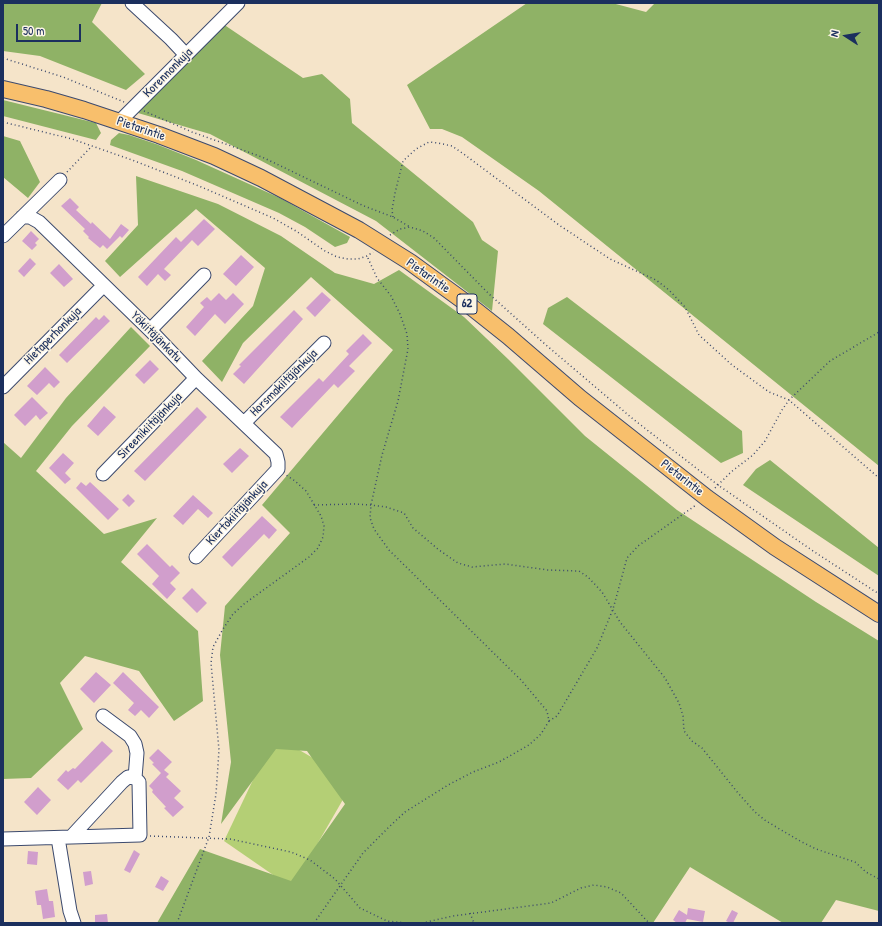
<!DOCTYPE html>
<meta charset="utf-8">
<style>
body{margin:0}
#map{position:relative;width:882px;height:926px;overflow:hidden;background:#f5e4c9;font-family:"Patrick Hand",sans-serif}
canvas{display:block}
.frame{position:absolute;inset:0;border:4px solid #1b2f5e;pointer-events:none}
.north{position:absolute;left:826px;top:16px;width:40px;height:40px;-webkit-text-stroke:3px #fcf5e5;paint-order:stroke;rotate:282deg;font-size:11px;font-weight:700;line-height:16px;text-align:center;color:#1b2f5e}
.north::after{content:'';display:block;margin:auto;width:14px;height:18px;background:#1b2f5e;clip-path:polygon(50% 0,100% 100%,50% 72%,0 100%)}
.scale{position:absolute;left:16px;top:24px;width:65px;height:18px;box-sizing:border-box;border:2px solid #1b2f5e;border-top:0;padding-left:5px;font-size:12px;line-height:14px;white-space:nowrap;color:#1b2f5e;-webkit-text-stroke:3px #fcf5e5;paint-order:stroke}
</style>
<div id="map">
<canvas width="882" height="926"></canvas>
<div class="frame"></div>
<div class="north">N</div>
<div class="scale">50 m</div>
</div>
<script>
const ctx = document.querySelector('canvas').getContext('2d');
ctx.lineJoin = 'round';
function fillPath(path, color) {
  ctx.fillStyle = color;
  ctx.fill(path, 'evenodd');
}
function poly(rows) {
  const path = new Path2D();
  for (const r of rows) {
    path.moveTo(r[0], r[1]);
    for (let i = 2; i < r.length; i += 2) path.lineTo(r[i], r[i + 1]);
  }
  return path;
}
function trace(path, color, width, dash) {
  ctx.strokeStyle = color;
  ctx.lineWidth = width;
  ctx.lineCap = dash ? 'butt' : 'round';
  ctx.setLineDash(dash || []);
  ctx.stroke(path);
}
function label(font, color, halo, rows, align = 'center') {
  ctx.font = font + ' "Patrick Hand",sans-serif';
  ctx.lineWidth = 3;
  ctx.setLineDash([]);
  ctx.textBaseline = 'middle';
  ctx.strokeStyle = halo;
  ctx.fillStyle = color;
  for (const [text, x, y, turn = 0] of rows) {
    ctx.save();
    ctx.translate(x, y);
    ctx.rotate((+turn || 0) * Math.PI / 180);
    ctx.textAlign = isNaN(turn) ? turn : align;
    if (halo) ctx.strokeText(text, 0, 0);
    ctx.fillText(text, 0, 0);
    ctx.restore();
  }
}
fillPath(poly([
 [282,740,351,780,349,789,292,888,224,841,271,742]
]), '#b4cf75');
fillPath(poly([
 [3,3,102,3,92,22,145,74,126,90,40,56,3,51],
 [527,3,612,3,646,12,655,3,879,3,879,466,539,191,462,137,442,129,430,129,407,85],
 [223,24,303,78,322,74,350,99,352,123,473,222,482,240,498,251,492,311,376,221,210,134,138,113],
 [3,100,96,123,101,133,96,140,3,116],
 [119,133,129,135,156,144,196,160,280,198,350,237,347,243,335,247,305,227,279,213,182,171,110,145,111,140],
 [3,136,20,141,40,182,28,198,3,177],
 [136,176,218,204,281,236,335,273,374,284,399,270,464,317,508,359,585,436,677,510,816,602,879,641,879,911,836,900,821,923,783,923,690,867,653,923,157,923,200,849,291,881,345,804,307,751,276,749,221,824,231,762,220,655,225,606,290,533,262,505,393,350,311,277,243,343,222,382,202,361,253,306,265,268,196,209,120,277,105,261,138,225],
 [567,297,742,431,743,453,721,463,543,324,548,308],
 [131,327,150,346,72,426,36,471,104,534,157,518,121,562,198,631,203,701,174,721,139,671,85,656,60,683,83,729,31,778,3,779,3,442,21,458,66,398],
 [770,460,879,548,879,576,743,485,756,469]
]), '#8fb266');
fillPath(poly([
 [70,198,79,207,76,210,91,224,92,222,110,239,121,224,129,230,122,238,120,236,107,249,103,245,100,248,88,238,89,237,83,231,85,229,61,206],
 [204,219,215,229,198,246,192,240,164,269,171,275,165,281,158,274,147,286,138,277,176,237,181,242],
 [31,231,39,239,35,243,37,245,32,250,22,241],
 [241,255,254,267,236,286,223,274],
 [30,258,36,264,24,277,18,271],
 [59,264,73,279,64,287,50,273],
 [322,292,331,300,315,317,306,308],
 [219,293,226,300,233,293,244,304,225,324,215,314,195,336,186,327,204,307,200,303,207,297,211,301],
 [294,310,303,319,244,384,233,374,241,366,239,365],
 [104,315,110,321,67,363,59,355,96,317,99,320],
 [363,334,372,343,349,366,355,371,338,388,334,384,292,428,280,417,319,378,323,382,349,354,346,351],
 [150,360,159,369,144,384,135,375],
 [45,367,60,382,54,388,49,383,37,395,27,386],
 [32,397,48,413,40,420,36,415,25,426,14,415],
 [104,406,116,417,98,436,87,426],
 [197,407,207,417,145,481,134,471],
 [240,448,249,456,232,473,223,464],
 [63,453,74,463,65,473,71,479,65,484,49,468],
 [81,482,86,486,90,482,119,509,108,520,76,488],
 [128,494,135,501,129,507,122,500],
 [193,495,213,513,208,518,198,509,183,525,173,516],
 [262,516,277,530,269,539,264,534,232,567,222,557],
 [147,544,170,567,172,565,180,573,170,583,176,589,167,599,152,584,159,576,137,554],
 [192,588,207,603,197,613,182,598],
 [96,672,111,685,94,703,80,689],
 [123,672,159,707,149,718,141,710,135,716,128,710,134,703,113,683],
 [102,741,113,751,81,783,78,780,68,790,57,780,66,770,68,772,73,768,75,769],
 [158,749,172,762,164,770,169,774,166,777,181,791,174,798,184,807,173,817,164,808,166,807,152,792,153,790,149,786,161,773,152,764,154,763,149,758],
 [38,787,51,800,37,815,24,802],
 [134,850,140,854,130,873,124,870],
 [28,851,38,852,37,865,27,864],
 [91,871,93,884,85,886,83,872],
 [161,876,169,881,163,891,155,887],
 [47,889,49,901,53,901,55,917,43,919,41,905,37,905,35,891],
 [688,908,705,911,703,922,687,919,685,923,677,923,673,920,679,910,687,915],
 [732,910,738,913,733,923,730,923,726,921],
 [107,914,108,923,95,923,95,915]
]), '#d19ecc');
const minor = poly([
 [132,3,171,39,186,55],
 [120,121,238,3],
 [22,217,30,217,39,222,150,330,196,378,276,454,278,462,278,469,196,557],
 [3,236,60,180],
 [150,330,204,275],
 [3,387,103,286],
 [244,423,324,343],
 [103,474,196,378],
 [71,837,122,782,128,777,135,778],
 [58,838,70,911,74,923],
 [3,839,140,835,139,782,135,778,137,753,135,744,130,736,103,716]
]);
const major = poly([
 [3,89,46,99,84,110,159,135,214,156,261,178,359,230,410,262,469,305,508,336,580,398,707,498,775,547,879,614]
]);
trace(minor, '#3c4a6e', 15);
trace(major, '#3c4a6e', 18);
trace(poly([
 [3,58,63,77,124,102],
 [144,111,192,132,262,157,364,206,393,217,410,227],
 [3,122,72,139,132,160,199,186,273,218,296,231,325,251,337,257,348,259,358,259,367,256,373,252],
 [67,172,92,146],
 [393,217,392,210,395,193,403,161,416,149,429,142,438,143,452,146,465,155,559,225,610,259,656,280,669,290,685,307,699,335,732,365,769,392,789,400,879,478],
 [390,235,400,229,410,227,423,231,434,238,489,294,546,345,633,419,718,485,813,551,879,594],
 [715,488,731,472,753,455,765,441,782,410,789,400,830,361,879,332],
 [314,505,354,504,371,505,386,507,404,513,413,528,439,550,458,563,472,567,505,564,548,570,579,571,588,577,602,592,620,622,665,678,679,703,683,716,684,731,692,741,702,748,738,793,755,812,766,821,800,841,816,849,855,862,866,872,879,879],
 [549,721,557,716,597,648,613,609,627,558,638,546,696,505],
 [150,836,230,839,291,852,310,860,335,879,360,908,387,921,407,923],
 [470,913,474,923],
 [177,923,209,837,216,794,219,750,211,663,213,647,223,629,233,614,244,604,309,557,318,548,323,537,324,526,321,516,306,491,295,481,286,475],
 [314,923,363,853,388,828,405,812,448,785,473,772,499,762,529,745,541,734,549,721,547,711,521,680,389,550,374,529,370,518,371,505,382,455,398,401,408,349,407,334,400,314,391,296,377,278,367,256],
 [422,923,453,916,551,903,581,888,594,885,607,887,621,893,649,923]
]), '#3c4a6e', 1.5, [1, 3]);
trace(minor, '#fff', 13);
trace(major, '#f8bf6c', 16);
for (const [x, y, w] of [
 [467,304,20]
]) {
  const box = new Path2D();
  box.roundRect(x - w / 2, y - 10, w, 20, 3);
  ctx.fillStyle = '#fcf5e5';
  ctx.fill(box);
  trace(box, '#1b2f5e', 1);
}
label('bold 12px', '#1b2f5e', null, [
 ["62",467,304]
]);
label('13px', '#1b2f5e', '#fcf5e5', [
 ["Korennonkuja",168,73,-45],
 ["Pietarintie",141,129,19],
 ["Pietarintie",428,276,35],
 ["Hietaperhonkuja",53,336,-45],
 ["Yökiitäjänkatu",156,337,45],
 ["Horsmakiitäjänkuja",284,383,-45],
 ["Sireenikiitäjänkuja",150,426,-46],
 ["Pietarintie",682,478,38],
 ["Kiertokiitäjänkuja",237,513,-47]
]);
</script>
